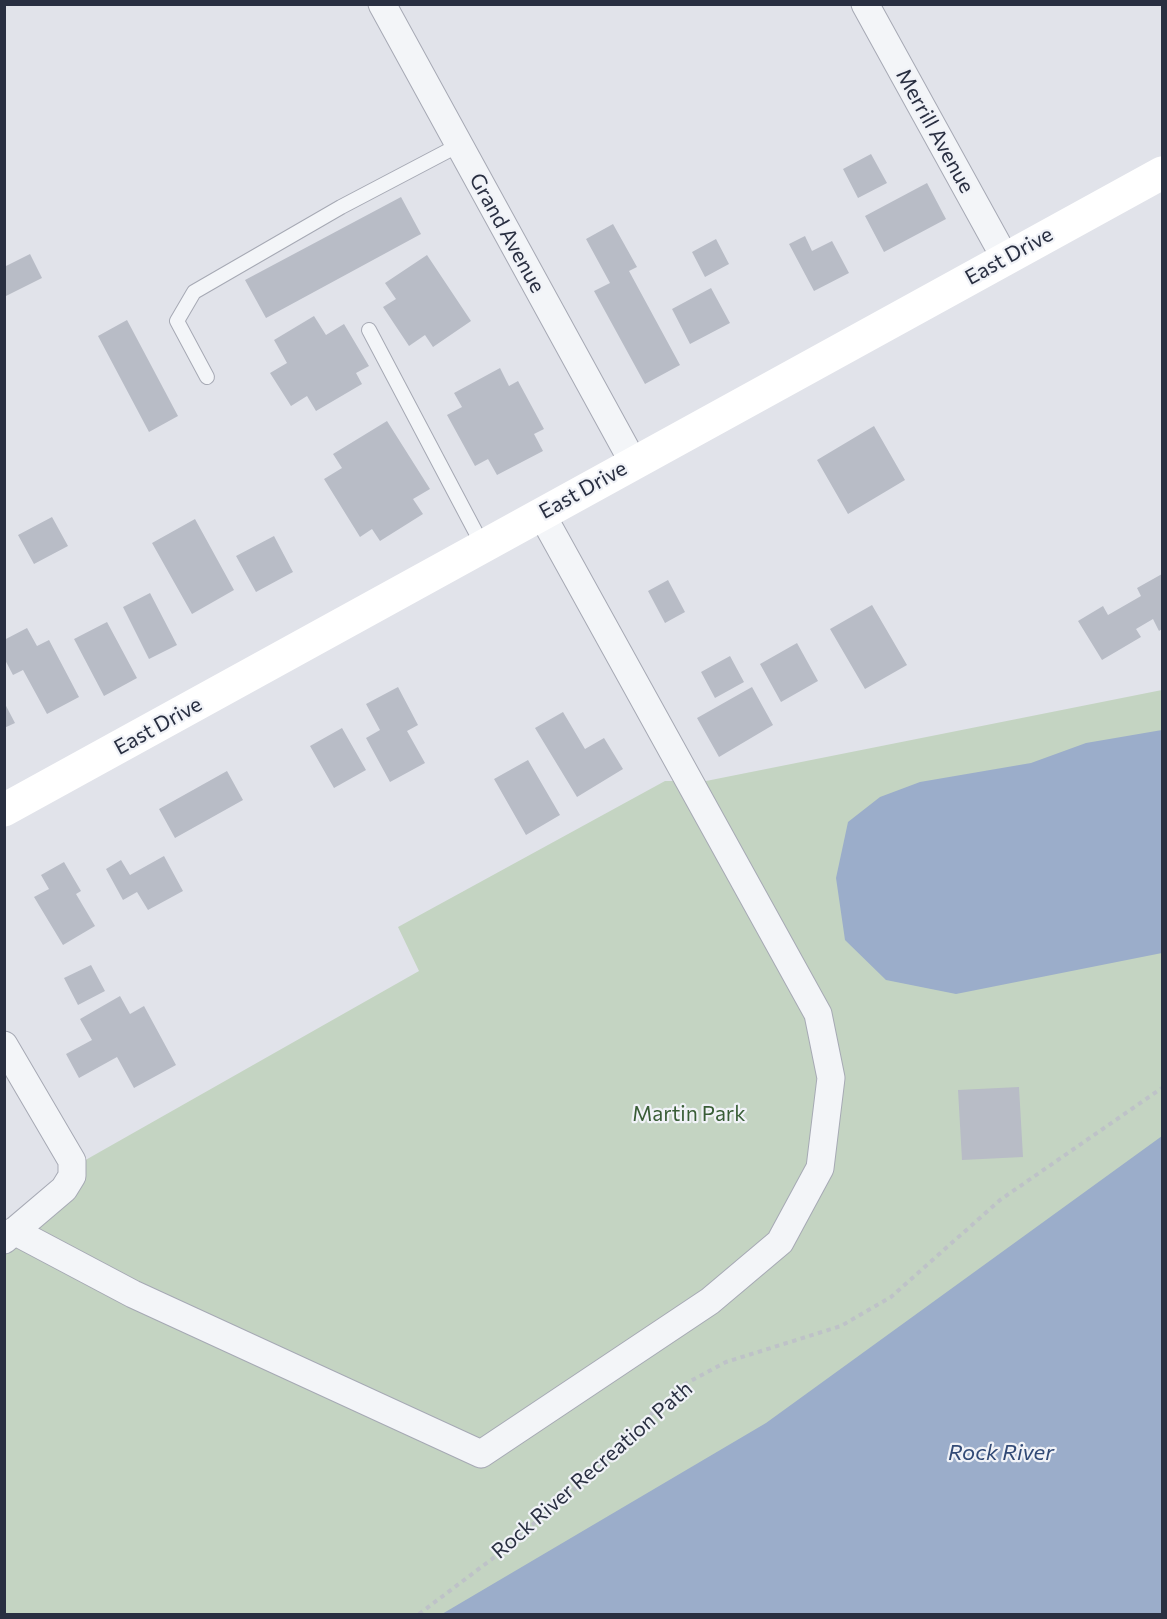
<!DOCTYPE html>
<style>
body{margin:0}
#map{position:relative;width:1167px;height:1619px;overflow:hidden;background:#e1e3ea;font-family:Commissioner,sans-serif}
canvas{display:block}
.frame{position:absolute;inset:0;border:6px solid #292f41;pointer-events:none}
</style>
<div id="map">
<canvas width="1167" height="1619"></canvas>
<div class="frame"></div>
</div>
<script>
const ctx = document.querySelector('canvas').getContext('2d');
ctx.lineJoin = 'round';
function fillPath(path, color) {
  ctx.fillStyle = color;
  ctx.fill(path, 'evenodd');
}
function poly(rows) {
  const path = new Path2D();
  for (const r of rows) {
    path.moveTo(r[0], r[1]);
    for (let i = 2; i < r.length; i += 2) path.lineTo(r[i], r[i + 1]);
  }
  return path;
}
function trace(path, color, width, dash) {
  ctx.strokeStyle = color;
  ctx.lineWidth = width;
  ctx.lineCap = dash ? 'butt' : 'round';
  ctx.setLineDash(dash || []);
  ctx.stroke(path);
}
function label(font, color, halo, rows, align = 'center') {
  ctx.font = font + ' Commissioner,sans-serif';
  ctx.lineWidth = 4.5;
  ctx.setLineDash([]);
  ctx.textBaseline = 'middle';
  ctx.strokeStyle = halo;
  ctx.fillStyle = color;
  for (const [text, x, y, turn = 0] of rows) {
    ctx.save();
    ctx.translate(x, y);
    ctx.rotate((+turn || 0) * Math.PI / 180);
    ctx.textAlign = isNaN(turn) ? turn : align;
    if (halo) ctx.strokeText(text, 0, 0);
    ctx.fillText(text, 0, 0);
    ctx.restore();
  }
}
fillPath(poly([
 [1162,690,1162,1146,783,1422,465,1614,5,1614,4,1254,85,1181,82,1162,419,971,398,927,665,781,706,781]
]), '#c4d4c2');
fillPath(poly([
 [1162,730,1162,953,956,994,886,980,845,940,836,878,848,822,880,797,920,782,1031,763,1086,743],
 [1162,1136,1162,1614,442,1614,766,1423]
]), '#9badca');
fillPath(poly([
 [871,154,887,183,858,198,843,169],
 [927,183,946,219,884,252,865,216],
 [401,197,421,234,266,318,245,280],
 [613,224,637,267,629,271,680,365,645,384,594,291,610,283,586,239],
 [805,236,812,251,832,241,849,273,814,291,789,244],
 [716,239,729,264,705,277,692,252],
 [30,254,42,278,4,297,4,267],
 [427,255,471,321,433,347,425,335,409,346,383,307,396,299,385,283],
 [711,288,730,323,690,344,672,309],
 [314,316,326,335,344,324,369,366,356,373,362,384,316,411,307,396,291,406,270,373,287,363,274,340],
 [127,320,178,416,149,432,98,336],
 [500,368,509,386,518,381,544,429,534,434,543,451,497,475,488,459,475,466,447,415,462,407,454,393],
 [387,421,430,489,413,499,423,514,380,541,372,529,360,537,324,479,342,468,333,454],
 [874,426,905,480,848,514,817,460],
 [52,517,68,546,34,564,18,535],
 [195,519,234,590,192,614,152,543],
 [274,536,293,572,256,592,236,556],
 [1162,574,1162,629,1159,631,1153,619,1136,629,1141,637,1102,660,1078,621,1103,606,1108,615,1141,596,1137,588],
 [668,580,685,612,665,623,648,591],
 [150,593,177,645,149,659,123,607],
 [872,605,907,665,865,689,830,629],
 [107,622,137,678,104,696,74,639],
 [27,628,37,646,49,640,79,697,47,714,23,670,13,675,4,658,4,640],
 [797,643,818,681,781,702,760,664],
 [730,656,744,682,715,698,701,672],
 [398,687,418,725,407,731,425,763,390,782,366,738,380,730,366,704],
 [752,687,773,725,719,757,697,718],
 [4,702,15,723,4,728],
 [563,712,585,749,604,738,623,769,577,797,535,728],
 [342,728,366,770,334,788,310,746],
 [528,760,560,815,526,835,494,779],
 [227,771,243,800,175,838,159,809],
 [164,856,183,891,148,910,137,892,123,900,106,869,121,860,130,875],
 [64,862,81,891,76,894,95,926,63,945,34,897,49,889,41,875],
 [91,965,105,991,78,1005,64,978],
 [120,996,130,1014,144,1006,176,1065,134,1088,117,1057,79,1078,66,1054,92,1040,80,1019],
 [1019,1087,1023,1157,962,1160,958,1090]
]), '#b8bcc6');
const lane = poly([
 [369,330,483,546],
 [207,377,177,321,194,292,341,207,459,145]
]);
const street = poly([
 [382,4,633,462],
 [865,4,1005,258],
 [4,1045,72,1161,72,1176,64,1189,4,1240],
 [14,1231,133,1294,481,1454,710,1301,780,1242,820,1168,831,1078,818,1014,541,513]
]);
trace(lane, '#a6a9b4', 16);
trace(street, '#a6a9b4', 29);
trace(poly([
 [419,1614,492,1559,605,1463,649,1416,685,1384,726,1362,841,1326,891,1297,1000,1200,1162,1088]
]), '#bec2c8', 4, [4.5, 4.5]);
trace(lane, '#f3f5f8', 14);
trace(street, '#f3f5f8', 27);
trace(poly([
 [4,810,1162,173]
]), '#fff', 33);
label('21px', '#292f41', '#f0f2f7', [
 ["Merrill Avenue",935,131,61],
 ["Grand Avenue",507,233,61],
 ["East Drive",1009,256,-29],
 ["East Drive",583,490,-29],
 ["East Drive",158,726,-29],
 ["Rock River Recreation Path",592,1470,-41]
]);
label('21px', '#395d36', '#f0f2f7', [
 ["Martin Park",689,1114]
]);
label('italic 22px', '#324a76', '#f0f2f7', [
 ["Rock River",1001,1453]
]);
</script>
